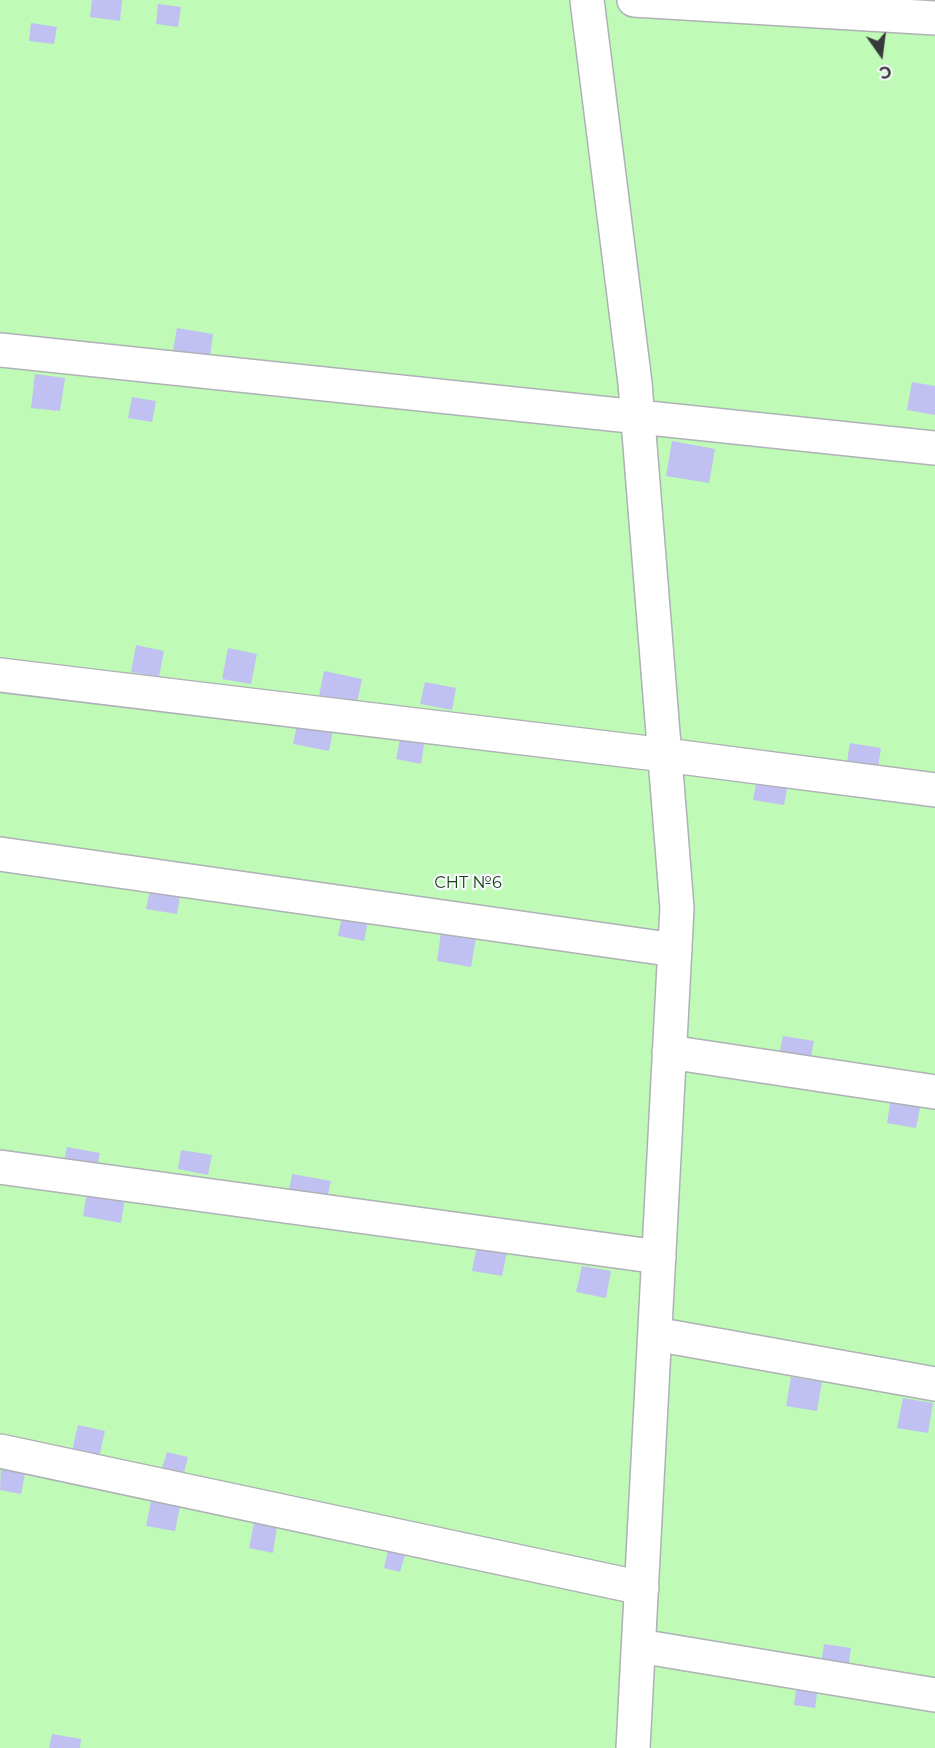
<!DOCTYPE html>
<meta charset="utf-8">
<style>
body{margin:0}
#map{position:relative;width:935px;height:1748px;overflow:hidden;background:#f6f8fc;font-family:Montserrat,sans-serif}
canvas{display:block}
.north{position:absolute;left:851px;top:24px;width:60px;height:60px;-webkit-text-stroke:4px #f6f8fc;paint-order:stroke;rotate:166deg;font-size:16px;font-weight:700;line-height:24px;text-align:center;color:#38393a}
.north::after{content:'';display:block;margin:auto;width:21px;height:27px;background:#38393a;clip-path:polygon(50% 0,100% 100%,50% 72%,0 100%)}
</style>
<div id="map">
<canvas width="935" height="1748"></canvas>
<div class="north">С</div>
</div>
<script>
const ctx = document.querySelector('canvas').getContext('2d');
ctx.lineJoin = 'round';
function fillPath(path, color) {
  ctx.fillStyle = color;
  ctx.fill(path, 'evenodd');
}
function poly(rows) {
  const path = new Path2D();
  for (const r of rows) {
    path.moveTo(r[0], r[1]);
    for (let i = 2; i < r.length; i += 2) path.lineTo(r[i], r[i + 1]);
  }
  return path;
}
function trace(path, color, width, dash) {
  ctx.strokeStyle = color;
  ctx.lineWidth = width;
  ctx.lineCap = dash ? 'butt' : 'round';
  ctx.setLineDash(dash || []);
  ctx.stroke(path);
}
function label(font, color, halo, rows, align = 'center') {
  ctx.font = font + ' Montserrat,sans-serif';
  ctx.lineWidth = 4.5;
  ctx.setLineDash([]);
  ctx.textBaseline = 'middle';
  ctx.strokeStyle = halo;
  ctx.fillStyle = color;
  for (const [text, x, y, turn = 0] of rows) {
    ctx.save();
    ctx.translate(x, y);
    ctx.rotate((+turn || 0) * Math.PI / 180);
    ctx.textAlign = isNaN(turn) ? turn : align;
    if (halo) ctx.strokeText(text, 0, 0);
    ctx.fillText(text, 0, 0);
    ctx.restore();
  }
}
fillPath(poly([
 [0,0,935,0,935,1748,0,1748]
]), '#bffab7');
fillPath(poly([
 [92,0,122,0,120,21,90,17],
 [158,4,181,7,178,27,156,24],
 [31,23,57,27,54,44,29,41],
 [177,328,213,334,210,356,173,350],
 [35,374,65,378,60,411,31,408],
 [912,382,935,386,935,415,907,410],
 [132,397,156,401,152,422,128,418],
 [672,441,715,449,709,483,666,476],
 [136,645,164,651,159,677,131,672],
 [228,648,257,654,251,684,222,679],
 [324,671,362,679,357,703,319,696],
 [425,682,456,688,452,710,420,704],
 [298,720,334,726,329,751,293,744],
 [401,734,425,738,421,764,396,759],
 [850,743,881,748,878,767,847,762],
 [757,779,788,784,784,805,753,800],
 [151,885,181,890,177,914,146,909],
 [343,911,369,916,364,941,338,936],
 [441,932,476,938,471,967,437,961],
 [783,1036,814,1041,809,1066,778,1061],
 [891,1098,921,1103,916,1128,887,1123],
 [67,1147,100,1153,97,1167,64,1161],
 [181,1150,212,1155,208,1175,178,1169],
 [292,1174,331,1181,327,1199,289,1191],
 [87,1192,125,1198,121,1223,83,1216],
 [477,1246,507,1252,502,1276,472,1271],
 [582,1266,611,1271,606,1298,576,1292],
 [791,1377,822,1382,817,1411,786,1406],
 [903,1398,933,1403,928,1433,897,1428],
 [78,1425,105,1431,99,1457,72,1451],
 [167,1452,188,1457,182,1480,160,1475],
 [1,1464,26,1469,21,1494,0,1490],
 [151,1501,180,1506,175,1531,146,1526],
 [254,1523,277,1527,273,1553,249,1548],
 [388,1550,405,1555,400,1572,384,1568],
 [824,1644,851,1648,848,1668,821,1664],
 [797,1683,818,1686,815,1708,794,1705],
 [52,1734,81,1739,80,1748,49,1748]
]), '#c0c0f3');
const street = poly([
 [587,0,635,383,677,908,633,1748],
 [634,0,935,18],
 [0,350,935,448],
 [0,675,665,755,935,790],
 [0,854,675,950],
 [669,1052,935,1092],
 [0,1167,659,1257],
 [655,1334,935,1384],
 [0,1451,642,1588],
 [639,1646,935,1695]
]);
trace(street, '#aeb1b5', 36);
trace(street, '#fff', 33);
label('16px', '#143f0e', '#f6f8fc', [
 ["СНТ №6",468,883]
]);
</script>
